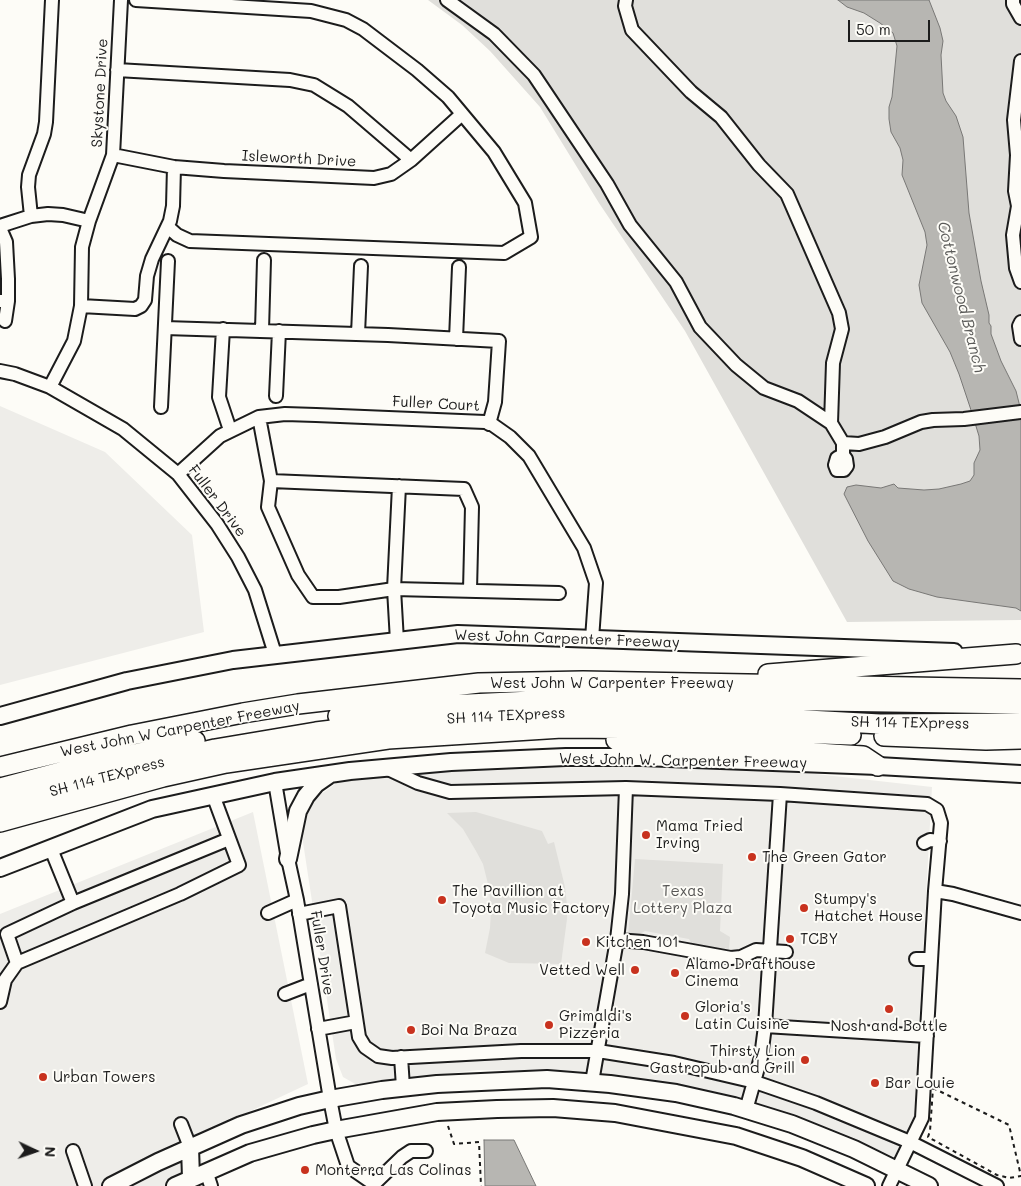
<!DOCTYPE html>
<style>
body{margin:0}
#map{position:relative;width:1021px;height:1186px;overflow:hidden;background:#fdfcf7;font-family:Mali,sans-serif}
canvas{display:block}
.north{position:absolute;left:10px;top:1126px;width:50px;height:50px;-webkit-text-stroke:4px #fdfcf7;paint-order:stroke;rotate:93deg;font-size:14px;font-weight:700;line-height:20px;text-align:center;color:#1c1c1c}
.north::after{content:'';display:block;margin:auto;width:18px;height:22px;background:#1c1c1c;clip-path:polygon(50% 0,100% 100%,50% 72%,0 100%)}
.scale{position:absolute;left:848px;top:20px;width:82px;height:22px;box-sizing:border-box;border:2px solid #1c1c1c;border-top:0;padding-left:6px;font-size:15px;line-height:18px;white-space:nowrap;color:#1c1c1c;-webkit-text-stroke:4px #fdfcf7;paint-order:stroke}
</style>
<div id="map">
<canvas width="1021" height="1186"></canvas>
<div class="north">N</div>
<div class="scale">50 m</div>
</div>
<script>
const ctx = document.querySelector('canvas').getContext('2d');
ctx.lineJoin = 'round';
function fillPath(path, color) {
  ctx.fillStyle = color;
  ctx.fill(path, 'evenodd');
}
function poly(rows) {
  const path = new Path2D();
  for (const r of rows) {
    path.moveTo(r[0], r[1]);
    for (let i = 2; i < r.length; i += 2) path.lineTo(r[i], r[i + 1]);
  }
  return path;
}
function trace(path, color, width, dash) {
  ctx.strokeStyle = color;
  ctx.lineWidth = width;
  ctx.lineCap = dash ? 'butt' : 'round';
  ctx.setLineDash(dash || []);
  ctx.stroke(path);
}
function label(font, color, halo, rows, align = 'center') {
  ctx.font = font + ' Mali,sans-serif';
  ctx.lineWidth = 4;
  ctx.setLineDash([]);
  ctx.textBaseline = 'middle';
  ctx.strokeStyle = halo;
  ctx.fillStyle = color;
  for (const [text, x, y, turn = 0] of rows) {
    ctx.save();
    ctx.translate(x, y);
    ctx.rotate((+turn || 0) * Math.PI / 180);
    ctx.textAlign = isNaN(turn) ? turn : align;
    if (halo) ctx.strokeText(text, 0, 0);
    ctx.fillText(text, 0, 0);
    ctx.restore();
  }
}
fillPath(poly([
 [0,406,105,452,192,535,204,632,0,685],
 [636,766,798,772,932,787,914,1116,899,1159,812,1122,732,1096,698,1088,611,1075,572,1071,478,1070,357,1085,343,1077,336,1059,301,829,304,815,310,802,341,780,458,770],
 [253,812,308,1084,193,1138,212,1186,0,1186,0,914]
]), '#eeede9');
fillPath(poly([
 [428,0,1021,0,1021,620,847,622,685,331,599,203,540,107,490,51,462,25],
 [476,812,542,831,548,844,554,842,565,887,567,905,567,919,561,964,509,963,485,953,490,928,491,911,489,888,483,864,476,851,463,829,447,813],
 [635,859,723,864,720,931,730,937,729,949,692,944,689,939,645,931,638,935,628,935]
]), '#e0dfdb');
const water = poly([
 [838,0,929,0,940,28,943,41,941,55,943,93,946,101,956,116,963,137,969,213,981,281,989,315,989,323,991,326,991,334,1001,361,1016,391,1021,411,1021,611,1016,608,937,597,909,589,893,581,868,541,844,494,847,487,856,485,881,488,894,484,898,488,924,490,939,489,961,484,970,481,974,475,974,463,980,450,979,436,971,410,959,374,950,352,922,303,919,285,927,245,925,232,902,175,903,160,900,148,891,132,889,119,889,107,892,97,897,46,893,33,880,23,864,13,847,7,838,0],
 [484,1140,514,1140,536,1186,485,1186,484,1140]
]);
fillPath(water, '#b7b6b2');
trace(water, '#797876', 1);
const minor = poly([
 [136,0,311,11,346,20,363,29,417,70,448,97,494,152,525,203,531,237,504,253,190,241,177,235,168,227],
 [447,0,494,34,534,75,607,184,630,225,676,282,700,327,736,365,764,388,798,401,831,423],
 [626,0,625,6,632,30,691,92,721,117,759,165,787,194,839,313,842,329,833,363,831,423,843,443,859,444,885,437,921,422,933,420,964,419,1021,412],
 [1013,0,1013,4,1021,18],
 [1021,61,1014,120,1017,155,1015,191,1018,206,1013,235,1016,268,1021,282],
 [117,70,290,80,314,85,348,106,411,160],
 [113,155,174,167,224,171,374,178,391,174,411,160,462,114],
 [31,216,28,187,29,175,44,134,46,122,52,0],
 [0,226,31,216,48,214,63,215,89,221],
 [0,228,6,242,8,279,8,301,0,301],
 [81,306,135,309,141,306,145,300,147,276,152,259,170,221,173,206,174,167],
 [5,321,8,301],
 [1021,322,1019,326,1021,339],
 [165,328,388,335,499,341,495,402,489,424],
 [223,329,219,397,230,430],
 [262,330,264,260],
 [358,334,361,266],
 [456,339,459,267],
 [0,371,15,374,50,387,123,429,178,474,217,524,238,557,255,590,275,654],
 [50,387,74,341,81,306,82,247,89,221,113,155,121,0],
 [276,396,279,331],
 [161,407,168,261],
 [259,417,271,481,268,507,298,575,313,597,339,597,394,589,399,486],
 [843,455,837,458,835,465,837,470,844,470,847,466,846,459,843,455,843,443],
 [178,474,220,436,259,417,285,414,316,415,485,422,493,425,510,437,529,456,584,548,596,583,592,639],
 [271,481,464,489,472,507,470,590],
 [397,641,394,589,559,593],
 [386,768,418,783,450,792,626,788,780,794,927,804,937,810,941,823,935,891,922,1118,889,1186],
 [275,782,288,859,297,900,330,1099,336,1130,348,1166,374,1184,402,1157,411,1151,426,1151],
 [924,843,930,840,940,841],
 [51,849,73,903],
 [935,891,953,894,1021,913],
 [268,913,297,900],
 [299,914,339,906,359,1037,365,1047,378,1056,392,1058,521,1051,598,1051,674,1063,755,1082,816,1103,910,1142,997,1186],
 [617,940,643,942,731,958,741,957,756,950,786,952],
 [916,959,931,959],
 [17,963,7,934,73,903,229,839],
 [285,994,311,984],
 [0,1002,5,980,17,963,180,894,239,865,213,795],
 [765,1026,927,1036],
 [318,1029,356,1022],
 [401,1057,403,1087],
 [592,1082,617,940,622,894,626,788],
 [746,1110,761,1057,765,1026,780,794],
 [181,1124,190,1147],
 [73,1151,85,1186],
 [206,1171,211,1186]
]);
const major = poly([
 [0,716,127,681,233,660,458,634,954,652],
 [288,859,298,811,306,796,316,784,329,775],
 [0,868,152,809,275,782,350,771,451,762,566,757,642,757,878,766,1021,774],
 [190,1147,191,1178],
 [111,1186,158,1162,241,1125,299,1106,330,1099,382,1090,437,1084,547,1079,610,1084,676,1093,734,1106,792,1124,854,1149,929,1186],
 [175,1186,250,1153,313,1135,336,1130,437,1112,497,1109,553,1108,615,1113,736,1136,802,1158,866,1186]
]);
const highway = poly([
 [768,674,1016,654],
 [338,716,407,707,552,700,625,698,1021,704],
 [884,736,986,740,1021,739],
 [616,740,863,756,878,766],
 [0,767,132,735,243,713,298,704,479,683,583,681,1021,689],
 [0,788,102,761,195,741],
 [0,806,104,775,215,749,316,732,407,721,553,713,716,715,880,724,1021,723],
 [0,822,163,777,226,763,388,739,562,728,681,729,851,735]
]);
trace(minor, '#1c1c1c', 16);
trace(major, '#1c1c1c', 20);
trace(highway, '#1c1c1c', 22);
trace(poly([
 [933,1088,1009,1125,1021,1176,1009,1178,997,1175,928,1137,930,1131,933,1088],
 [448,1126,454,1144,479,1142,481,1186]
]), '#1c1c1c', 2, [4, 4]);
trace(minor, '#fdfcf7', 12);
trace(major, '#fdfcf7', 16);
trace(highway, '#fdfcf7', 19);
for (const [x, y, r, color] of [
 [646,835,5,"#c8321e"],
 [752,857,5,"#c8321e"],
 [442,900,5,"#c8321e"],
 [804,908,5,"#c8321e"],
 [790,939,5,"#c8321e"],
 [586,942,5,"#c8321e"],
 [635,970,5,"#c8321e"],
 [675,973,5,"#c8321e"],
 [889,1009,5,"#c8321e"],
 [685,1016,5,"#c8321e"],
 [549,1025,5,"#c8321e"],
 [411,1030,5,"#c8321e"],
 [805,1060,5,"#c8321e"],
 [43,1077,5,"#c8321e"],
 [875,1083,5,"#c8321e"],
 [305,1170,5,"#c8321e"]
]) {
  const dot = new Path2D();
  dot.arc(x, y, r, 0, 2 * Math.PI);
  ctx.fillStyle = color;
  ctx.fill(dot);
  trace(dot, '#fdfcf7', 2);
}
label('15px', '#1c1c1c', '#fdfcf7', [
 ["Skystone Drive",100,93,-87],
 ["Isleworth Drive",299,159,3],
 ["Fuller Court",436,404,3],
 ["Fuller Drive",217,501,53],
 ["West John Carpenter Freeway",567,639,2],
 ["West John W Carpenter Freeway",612,683],
 ["SH 114 TEXpress",506,716,-3],
 ["SH 114 TEXpress",910,723,1],
 ["West John W Carpenter Freeway",180,729,-11],
 ["West John W. Carpenter Freeway",683,761,1],
 ["SH 114 TEXpress",107,777,-15],
 ["Fuller Drive",322,953,81]
]);
label('15px', '#1c1c1c', '#fdfcf7', [
 ["Mama Tried",656,826],
 ["Irving",656,843],
 ["The Green Gator",762,857],
 ["The Pavillion at",452,891],
 ["Toyota Music Factory",452,908],
 ["Stumpy's",814,899],
 ["Hatchet House",814,916],
 ["TCBY",800,939],
 ["Kitchen 101",596,942],
 ["Alamo Drafthouse",685,964],
 ["Cinema",685,981],
 ["Vetted Well",625,970,"right"],
 ["Gloria's",695,1007],
 ["Latin Cuisine",695,1024],
 ["Grimaldi's",559,1016],
 ["Pizzeria",559,1033],
 ["Nosh and Bottle",889,1026,"center"],
 ["Boi Na Braza",421,1030],
 ["Thirsty Lion",795,1051,"right"],
 ["Gastropub and Grill",795,1068,"right"],
 ["Urban Towers",53,1077],
 ["Bar Louie",885,1083],
 ["Monterra Las Colinas",315,1170]
], 'left');
label('15px', '#575655', '#fdfcf7', [
 ["Texas",683,891],
 ["Lottery Plaza",683,908]
]);
label('italic 16px', '#5a5a58', '#fdfcf7', [
 ["Cottonwood Branch",961,297,76]
]);
</script>
